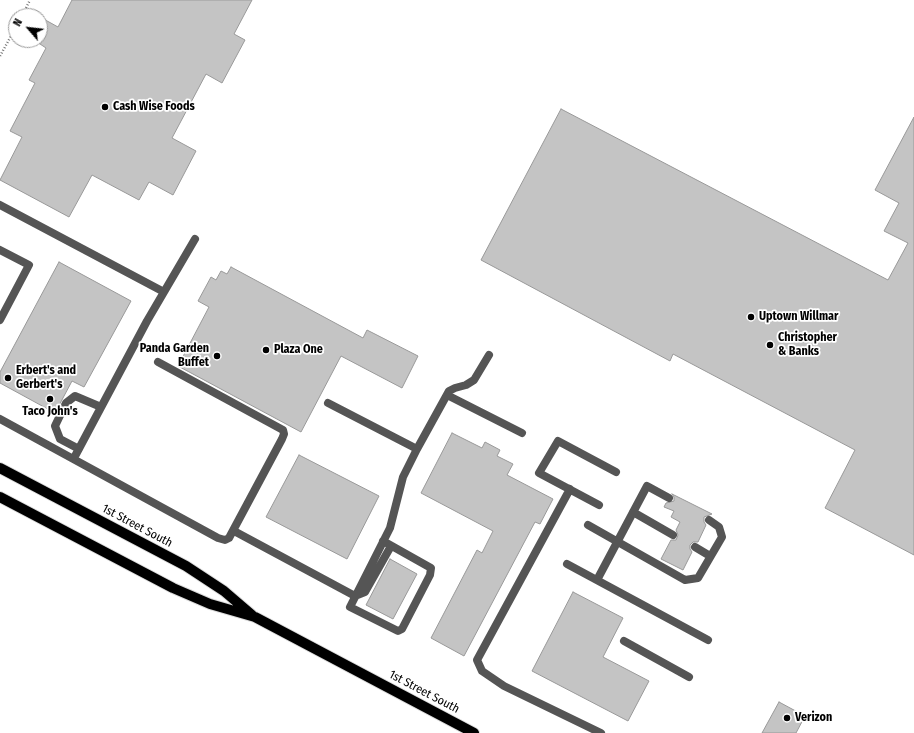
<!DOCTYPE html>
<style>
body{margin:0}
#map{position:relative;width:914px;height:733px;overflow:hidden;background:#fff;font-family:"Fira Sans Condensed",sans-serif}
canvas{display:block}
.north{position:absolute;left:8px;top:8px;width:40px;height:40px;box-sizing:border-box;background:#fff;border:1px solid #999;border-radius:50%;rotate:298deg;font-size:11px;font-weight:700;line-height:16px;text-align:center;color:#000}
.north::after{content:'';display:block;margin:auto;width:14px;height:18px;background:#000;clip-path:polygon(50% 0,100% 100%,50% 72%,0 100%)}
</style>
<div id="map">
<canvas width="914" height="733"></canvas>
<div class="north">N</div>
</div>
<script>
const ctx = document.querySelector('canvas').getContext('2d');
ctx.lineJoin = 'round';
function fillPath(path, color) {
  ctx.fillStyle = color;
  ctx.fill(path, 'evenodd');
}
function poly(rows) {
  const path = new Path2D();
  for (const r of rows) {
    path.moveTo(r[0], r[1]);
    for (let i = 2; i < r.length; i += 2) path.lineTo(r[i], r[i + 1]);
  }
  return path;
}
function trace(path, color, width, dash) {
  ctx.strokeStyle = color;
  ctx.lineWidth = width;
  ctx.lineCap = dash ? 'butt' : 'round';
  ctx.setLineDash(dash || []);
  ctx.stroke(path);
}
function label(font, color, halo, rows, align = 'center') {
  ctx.font = font + ' "Fira Sans Condensed",sans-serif';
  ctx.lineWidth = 3.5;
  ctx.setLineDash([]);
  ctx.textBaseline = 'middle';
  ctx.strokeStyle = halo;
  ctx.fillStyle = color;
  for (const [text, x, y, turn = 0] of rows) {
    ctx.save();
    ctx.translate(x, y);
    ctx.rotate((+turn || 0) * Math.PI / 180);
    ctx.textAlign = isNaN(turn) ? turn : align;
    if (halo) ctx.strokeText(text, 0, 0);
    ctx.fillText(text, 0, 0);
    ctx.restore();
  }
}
const building = poly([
 [72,0,252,0,234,34,245,40,222,83,206,74,172,138,196,151,173,195,149,182,139,200,92,175,69,217,0,180,22,137,10,131,35,83,29,80,46,48,40,44,40,17,58,27,72,0],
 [561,109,888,280,908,243,884,231,899,203,875,190,914,117,914,555,825,508,855,450,673,354,670,361,481,260,561,109],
 [59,262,131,301,84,387,72,381,55,413,0,383,0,372,59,262],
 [231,267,363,338,367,330,418,356,402,388,341,356,301,432,178,366,209,307,198,301,211,277,216,280,221,271,227,274,231,267],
 [452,433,482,448,485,442,500,450,497,456,513,464,507,475,553,499,540,524,535,522,464,656,431,638,477,550,482,553,493,531,421,493,452,433],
 [299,455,379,496,347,559,266,517,299,455],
 [672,494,712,514,704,517,704,522,706,525,698,542,693,542,690,545,690,549,692,552,683,570,661,559,671,540,676,540,678,535,676,530,680,522,671,517,674,511,664,507,666,503,674,501,674,497,672,494],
 [390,559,417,574,393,619,366,605,390,559],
 [573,592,623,618,603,657,649,681,628,721,532,671,573,592],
 [779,702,805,716,796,733,762,733,779,702]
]);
fillPath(building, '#c4c4c4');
trace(building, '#999', 1);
const primary = poly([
 [0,468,186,566,224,591,252,615],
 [0,497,173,588,210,604,255,617,474,733]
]);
trace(primary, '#dbdbdb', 12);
trace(poly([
 [22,16,30,0],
 [0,56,16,27]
]), '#777', 2.5, [1, 2]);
trace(poly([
 [0,205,164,292],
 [0,250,29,265,0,320],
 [447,395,522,433],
 [328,403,417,449],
 [0,419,218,538,225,540,229,538,282,439,284,434,283,430,158,362],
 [79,449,60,439,55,426,66,403,75,396,101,407],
 [74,458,147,321,195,239],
 [570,489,477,660,482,671,504,686,601,733],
 [599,505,539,473,558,441,616,472],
 [633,512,673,535],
 [588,525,685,580,698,578,722,537,719,527,709,520],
 [234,531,355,596,365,592,391,546],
 [383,541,431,568,430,575,402,629,398,631,350,607,390,528,403,477,417,449,449,391,455,388,466,385,474,380,489,355],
 [695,547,710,556],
 [567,564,708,640],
 [597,580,647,486,669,498],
 [624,641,689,677]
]), '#555', 8);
trace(primary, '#000', 10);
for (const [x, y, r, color] of [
 [105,107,4,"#000"],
 [751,317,4,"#000"],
 [770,345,4,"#000"],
 [266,350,4,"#000"],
 [217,356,4,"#000"],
 [8,378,4,"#000"],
 [50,399,4,"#000"],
 [787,718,4,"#000"]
]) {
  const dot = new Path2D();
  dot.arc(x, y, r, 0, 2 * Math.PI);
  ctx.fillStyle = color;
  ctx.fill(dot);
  trace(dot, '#fff', 1.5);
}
label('bold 12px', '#000', '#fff', [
 ["Cash Wise Foods",113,107],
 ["Uptown Willmar",759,317],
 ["Christopher",778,338],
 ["& Banks",778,352],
 ["Panda Garden",209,349,"right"],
 ["Buffet",209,363,"right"],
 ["Plaza One",274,350],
 ["Erbert's and",16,371],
 ["Gerbert's",16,385],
 ["Taco John's",50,412,"center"],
 ["Verizon",795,718]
], 'left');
label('12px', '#000', '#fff', [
 ["1st Street South",137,526,28],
 ["1st Street South",424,692,28]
]);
</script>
